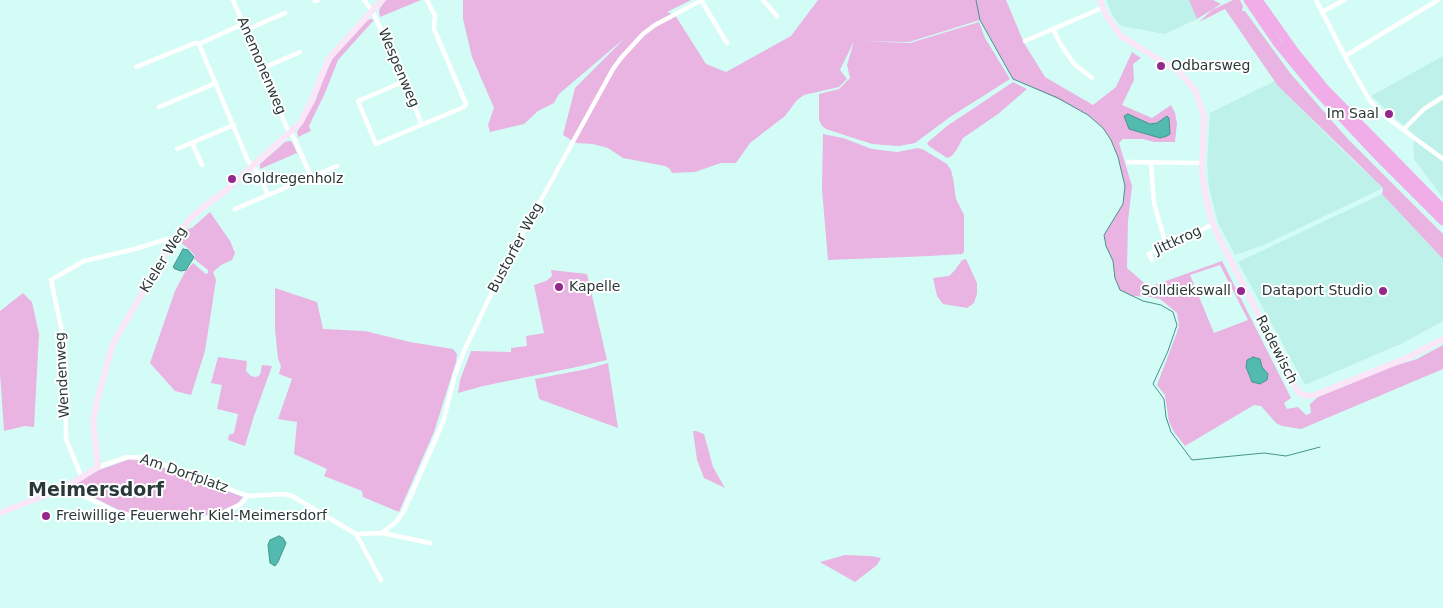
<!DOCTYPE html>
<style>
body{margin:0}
canvas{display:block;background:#d3fcf6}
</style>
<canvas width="1443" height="608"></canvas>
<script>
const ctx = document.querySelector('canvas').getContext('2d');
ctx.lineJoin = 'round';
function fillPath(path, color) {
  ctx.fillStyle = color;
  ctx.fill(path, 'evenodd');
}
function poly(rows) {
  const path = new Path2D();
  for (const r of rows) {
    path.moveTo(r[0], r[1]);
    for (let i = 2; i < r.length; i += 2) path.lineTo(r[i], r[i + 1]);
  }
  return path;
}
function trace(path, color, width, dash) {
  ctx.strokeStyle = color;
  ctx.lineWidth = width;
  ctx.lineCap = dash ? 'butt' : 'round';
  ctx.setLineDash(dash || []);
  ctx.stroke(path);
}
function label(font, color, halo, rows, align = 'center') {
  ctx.font = font + ' "DejaVu Sans",sans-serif';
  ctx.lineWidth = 4;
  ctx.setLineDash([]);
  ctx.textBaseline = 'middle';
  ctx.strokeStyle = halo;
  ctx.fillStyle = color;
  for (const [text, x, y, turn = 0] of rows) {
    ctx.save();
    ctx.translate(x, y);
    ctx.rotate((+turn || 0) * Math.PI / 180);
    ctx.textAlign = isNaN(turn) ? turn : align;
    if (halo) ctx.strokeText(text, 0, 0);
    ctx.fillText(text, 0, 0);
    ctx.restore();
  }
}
fillPath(poly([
 [1106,0,1189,0,1197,19,1165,34,1121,26,1113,16],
 [1443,56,1443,198,1414,159,1413,134,1371,96],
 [1275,81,1278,86,1342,150,1383,188,1264,245,1235,255,1218,223,1209,188,1207,164,1210,113],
 [1382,194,1443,259,1443,321,1403,343,1305,385,1238,262]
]), '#bef1ea');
fillPath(poly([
 [386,0,421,0,380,17,379,12,380,8],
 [463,0,691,0,667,12,675,15,706,64,726,72,791,36,818,0,1006,0,1024,43,1045,77,1093,105,1116,87,1132,52,1141,58,1133,64,1134,80,1122,105,1152,118,1171,105,1175,113,1177,123,1175,142,1154,142,1143,139,1123,139,1119,143,1132,186,1128,221,1127,268,1149,287,1222,261,1291,398,1284,403,1287,409,1298,407,1306,415,1311,413,1310,404,1318,397,1391,367,1417,359,1443,345,1443,369,1301,429,1282,426,1276,423,1261,406,1254,405,1185,446,1174,432,1169,422,1165,395,1157,385,1176,335,1179,326,1177,313,1160,299,1150,297,1133,296,1120,290,1115,278,1113,261,1106,246,1104,235,1123,204,1125,186,1118,157,1111,140,1103,128,1088,115,1058,99,1013,79,980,20,909,42,861,41,910,43,979,22,985,38,1010,79,950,117,915,143,899,146,872,144,826,129,822,126,819,120,819,94,839,89,850,78,847,65,854,41,840,70,847,79,839,87,804,95,797,100,785,116,750,143,736,163,721,163,695,172,672,173,670,169,665,166,623,158,608,148,593,144,576,143,563,135,575,88,626,37,559,94,554,103,538,111,524,124,490,132,488,125,494,108,472,57,463,19],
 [1128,114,1150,124,1157,124,1165,117,1160,138,1128,126,1124,116],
 [1220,265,1248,320,1214,333,1190,275],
 [1251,357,1255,357,1260,359,1262,367,1268,374,1263,383,1257,384,1252,382,1250,379,1246,367,1247,360],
 [1189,0,1213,0,1221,4,1197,19],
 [1233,0,1240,0,1243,6,1242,11,1245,11,1290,73,1347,138,1443,234,1443,259,1382,194,1383,188,1278,86,1225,9,1199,22,1212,10],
 [371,19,374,20,338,60,325,93,309,126,311,131,298,137,297,132,315,102,325,74,333,58,368,20],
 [1013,82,1027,89,998,114,963,138,957,149,952,156,947,158,929,146,927,143,947,126],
 [823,134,843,138,872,149,897,152,918,148,924,150,947,164,951,170,953,178,956,199,964,215,964,252,962,254,930,256,828,260,822,189],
 [289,141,292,142,297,153,260,169,260,164,285,142],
 [210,212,230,241,235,253,232,260,221,265,213,272,216,280,205,351,191,395,175,391,150,363,175,291,185,272,193,263,206,274,208,273,208,270,194,259,195,256,190,250,179,241,187,229,192,228],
 [966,259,977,283,977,294,974,303,967,308,943,304,937,296,933,278,949,276,955,270,962,260],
 [551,270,587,274,607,360,572,368,483,386,458,393,460,380,471,351,511,352,511,348,527,346,526,336,544,333,534,285,546,281,552,276],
 [275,288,317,302,323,329,365,331,410,342,453,349,457,354,456,362,434,432,399,512,363,497,362,491,324,476,327,469,294,454,297,422,278,419,292,379,279,374,281,366,278,359,275,329],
 [23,293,32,302,39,334,34,427,25,426,4,431,0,373,0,311],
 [218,357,247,361,246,371,251,376,256,377,260,375,262,365,272,366,254,416,245,446,228,440,229,435,234,433,238,414,217,409,222,385,211,383],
 [608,363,618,428,539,399,535,379,587,369],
 [696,431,704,434,713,467,725,488,704,478,697,460,693,431],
 [130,459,145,461,243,497,237,504,221,511,211,515,148,517,123,512,70,486,99,470],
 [845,555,871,556,881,558,877,565,855,582,820,562]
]), '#e9b4e1');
const water = poly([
 [1128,114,1150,124,1157,123,1167,116,1169,118,1170,134,1167,136,1160,138,1129,129,1124,116,1128,114],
 [183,249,188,250,194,257,186,270,181,271,175,269,173,267,183,249],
 [1253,357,1260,359,1262,367,1268,374,1267,380,1260,384,1252,382,1246,367,1247,360,1253,357],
 [279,536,283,538,286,543,278,562,275,566,270,563,268,545,270,540,279,536]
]);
fillPath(water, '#52baaf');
trace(water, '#46938b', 1);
trace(poly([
 [976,0,980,20,1013,79,1058,98,1088,115,1103,128,1111,140,1118,157,1125,186,1123,204,1104,235,1106,246,1113,261,1115,278,1120,290,1143,301,1161,305,1173,312,1177,325,1168,351,1153,384,1164,399,1166,417,1171,432,1192,460,1264,453,1286,456,1320,447]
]), '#46938b', 1);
trace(poly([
 [364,0,373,12,382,32,387,38,422,125],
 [701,0,727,43],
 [763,0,777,16],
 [1316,0,1350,66,1370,101,1386,117,1443,159],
 [315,1,318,0],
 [1322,12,1344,0],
 [1053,29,1061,45,1074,64,1092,78],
 [246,30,285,13],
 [1025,41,1102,8],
 [199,44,248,161,258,173,268,195,311,177,295,140,287,128,233,0],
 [1345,56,1438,0],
 [136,67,195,43,199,44,243,24],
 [261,69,300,52],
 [405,81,358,101,376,144,464,107,466,104,434,29,435,16,427,0],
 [159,107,216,83],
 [1404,129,1424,109,1443,97],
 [192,143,202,165],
 [177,149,234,125],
 [1128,162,1202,163],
 [1151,163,1154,203,1166,245],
 [311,177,337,166],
 [235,209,268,195],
 [1152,260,1149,254,1166,245,1170,247,1213,224],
 [98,467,127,457,146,458,248,496,284,494,292,496,356,534,382,533,430,543],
 [82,478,66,439,65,360,61,327,51,280,84,261,135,249,167,239,172,242],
 [66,487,116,512,146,519,203,519,214,517,241,504,248,496],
 [382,533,396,522,404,511,443,422,455,375,464,351,504,267,613,69,621,58,643,34,655,25,702,0],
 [356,534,381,580]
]), '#fff', 4.5);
trace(poly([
 [1100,0,1106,15,1121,36,1179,72,1195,90,1204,116,1202,173,1206,199,1212,221,1218,236,1298,392,1306,396,1315,395,1409,357,1443,339],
 [0,513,66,487,98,467,93,422,98,397,111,350,115,340,172,242,189,220,202,208,224,192,300,123,311,102,329,58,382,0]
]), '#fbe6f8', 6);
trace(poly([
 [1248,0,1278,44,1315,89,1375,153,1443,221],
 [1258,0,1295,52,1326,90,1443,209]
]), '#f1ade7', 9);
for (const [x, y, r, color] of [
 [1161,66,5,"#94298b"],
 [1389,114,5,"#94298b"],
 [232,179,5,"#94298b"],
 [559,287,5,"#94298b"],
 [1241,291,5,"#94298b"],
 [1383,291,5,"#94298b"],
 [46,516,5,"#94298b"]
]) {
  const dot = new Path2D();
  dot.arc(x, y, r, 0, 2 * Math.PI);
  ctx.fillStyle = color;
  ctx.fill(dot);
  trace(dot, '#fff', 2);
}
label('14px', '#293937', '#fff', [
 ["Anemonenweg",261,66,67],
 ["Wespenweg",398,68,67],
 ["Jittkrog",1178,241,-25],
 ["Bustorfer Weg",516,248,-62],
 ["Kieler Weg",164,260,-58],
 ["Radewisch",1276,350,63],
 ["Wendenweg",63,375,-93],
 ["Am Dorfplatz",184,474,19]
]);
label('14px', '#293937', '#fff', [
 ["Odbarsweg",1171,66],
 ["Im Saal",1379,114,"right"],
 ["Goldregenholz",242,179],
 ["Kapelle",569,287],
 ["Solldiekswall",1231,291,"right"],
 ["Dataport Studio",1373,291,"right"],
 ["Freiwillige Feuerwehr Kiel-Meimersdorf",56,516]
], 'left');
label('bold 19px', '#293937', '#fff', [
 ["Meimersdorf",96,491]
]);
</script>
